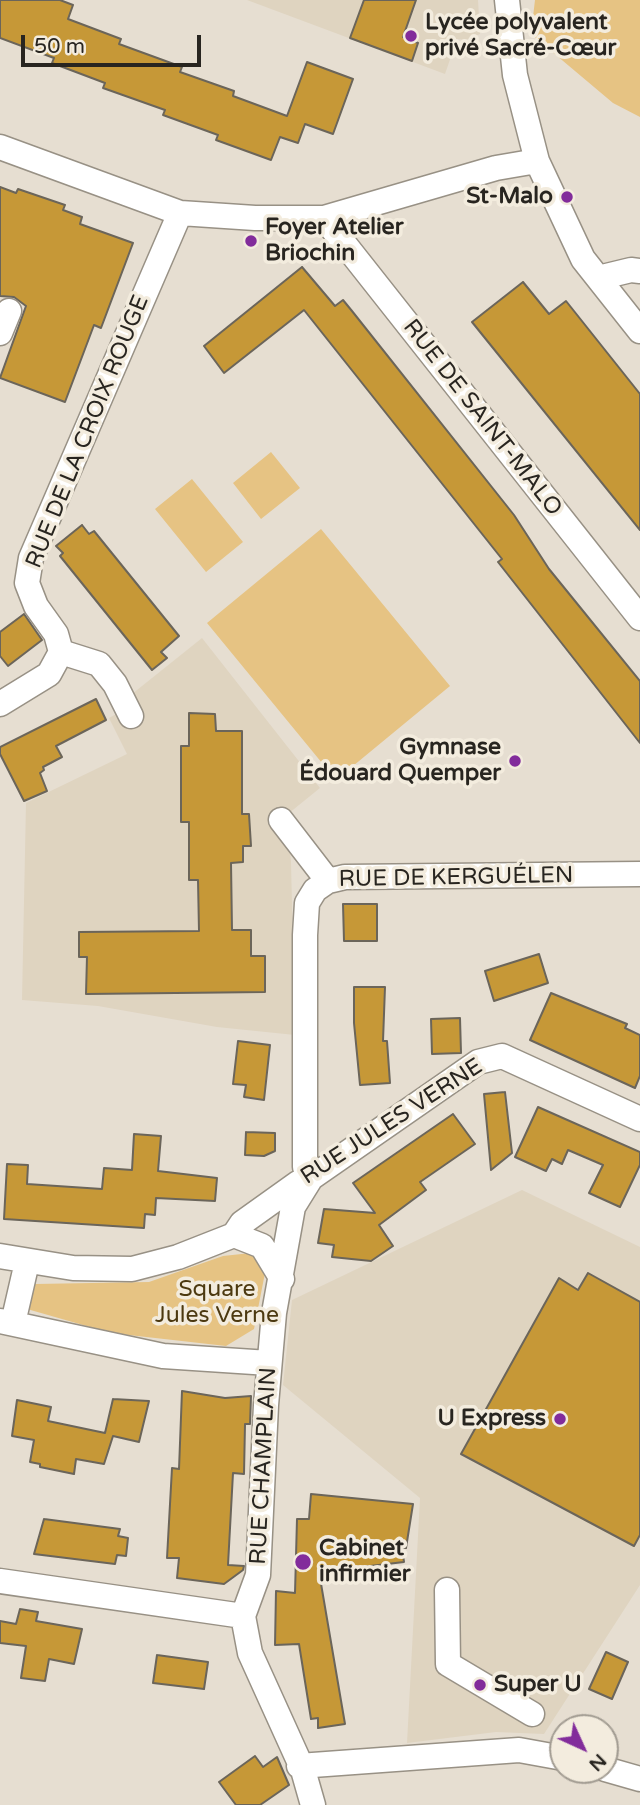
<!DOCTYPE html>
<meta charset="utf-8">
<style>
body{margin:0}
#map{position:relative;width:640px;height:1805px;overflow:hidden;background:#e6ded1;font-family:"Varela Round",sans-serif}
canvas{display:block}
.north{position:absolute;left:549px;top:1714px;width:70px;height:70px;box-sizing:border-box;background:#f3ecde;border:2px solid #a29c92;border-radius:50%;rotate:135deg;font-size:19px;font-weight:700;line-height:28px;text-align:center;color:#282520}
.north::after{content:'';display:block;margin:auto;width:24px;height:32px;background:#822c9b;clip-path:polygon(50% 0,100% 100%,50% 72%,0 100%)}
.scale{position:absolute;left:21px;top:35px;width:180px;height:32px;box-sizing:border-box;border:4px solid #282520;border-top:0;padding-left:9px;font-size:21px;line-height:24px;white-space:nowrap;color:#282520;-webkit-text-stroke:5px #f3ecde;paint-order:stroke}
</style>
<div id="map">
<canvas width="640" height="1805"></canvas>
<div class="north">N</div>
<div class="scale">50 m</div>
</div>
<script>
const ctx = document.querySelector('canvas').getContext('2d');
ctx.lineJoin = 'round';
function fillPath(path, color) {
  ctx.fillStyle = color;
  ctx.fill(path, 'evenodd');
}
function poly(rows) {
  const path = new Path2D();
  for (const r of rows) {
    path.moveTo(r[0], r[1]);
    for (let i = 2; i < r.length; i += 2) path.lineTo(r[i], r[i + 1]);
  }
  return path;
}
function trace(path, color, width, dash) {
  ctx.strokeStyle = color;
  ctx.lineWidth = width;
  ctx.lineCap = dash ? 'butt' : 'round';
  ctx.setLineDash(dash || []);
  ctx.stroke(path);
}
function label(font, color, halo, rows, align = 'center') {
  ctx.font = font + ' "Varela Round",sans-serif';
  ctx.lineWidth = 7;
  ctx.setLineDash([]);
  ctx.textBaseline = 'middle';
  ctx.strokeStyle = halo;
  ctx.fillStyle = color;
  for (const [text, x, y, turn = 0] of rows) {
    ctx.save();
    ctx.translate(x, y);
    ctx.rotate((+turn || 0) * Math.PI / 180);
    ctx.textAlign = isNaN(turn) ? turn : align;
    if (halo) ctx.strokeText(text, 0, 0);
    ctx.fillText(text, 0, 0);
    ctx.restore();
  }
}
fillPath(poly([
 [247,0,478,0,480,34,466,40,457,39,445,74],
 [202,638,320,788,273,826,290,851,291,862,295,1035,217,1027,98,1006,22,1000,26,803,127,754,109,718,120,712,117,706],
 [522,1190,640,1247,640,1585,544,1734,496,1732,407,1743,420,1498,283,1385,292,1300]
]), '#dfd4c0');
fillPath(poly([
 [535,0,640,0,640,117,613,103,531,34],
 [271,452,300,488,261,519,233,483],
 [192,479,243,542,206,572,155,509],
 [321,529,450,686,336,780,207,623],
 [251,1253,265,1273,254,1329,226,1346,111,1333,27,1309,35,1284,149,1282,223,1256]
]), '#e6c383');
const building = poly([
 [0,0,60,0,73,5,68,19,121,39,119,44,182,67,180,72,234,91,233,96,287,116,307,62,353,79,333,134,305,124,298,143,280,137,271,160,216,140,218,135,163,115,165,110,103,88,105,83,52,63,54,58,0,38,0,0],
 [364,0,416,0,403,37,418,43,412,61,350,38,364,0],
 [0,187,16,193,18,189,65,205,63,210,82,217,80,224,133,243,101,328,94,325,65,402,0,378,26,306,14,297,0,296,0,187],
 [302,267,335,306,343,300,352,311,514,515,549,569,640,681,640,743,498,562,502,559,304,310,224,373,204,346,302,267],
 [523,282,549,314,566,301,640,394,640,530,472,322,523,282],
 [82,525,89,534,94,531,179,636,161,652,167,658,152,670,60,556,63,553,56,546,82,525],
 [24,614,42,640,8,666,0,656,0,632,24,614],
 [96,699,106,720,56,746,62,757,43,767,44,770,40,773,47,791,24,801,0,754,0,747,96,699],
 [189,713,215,714,216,731,242,731,242,814,249,814,251,846,243,846,243,862,231,863,232,930,251,930,251,956,265,956,265,992,86,994,87,957,79,957,79,932,199,931,198,880,189,880,189,822,181,822,181,746,189,746,189,713],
 [343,904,377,904,377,941,344,941,343,904],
 [539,954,548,983,494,1001,485,971,539,954],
 [354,987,385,987,383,1041,387,1041,390,1083,360,1085,354,1023,354,987],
 [551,993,627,1024,625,1028,640,1035,640,1076,635,1088,530,1040,551,993],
 [460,1018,461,1053,432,1054,431,1019,460,1018],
 [238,1041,270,1045,264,1100,244,1097,246,1085,233,1084,238,1041],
 [505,1092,512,1153,491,1170,484,1094,505,1092],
 [538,1107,640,1152,640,1165,620,1207,589,1193,603,1165,568,1150,562,1164,552,1159,546,1171,515,1157,538,1107],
 [453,1114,475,1144,420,1182,426,1190,379,1225,393,1246,371,1261,332,1257,334,1245,318,1243,324,1209,375,1213,353,1183,453,1114],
 [246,1132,275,1133,275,1151,264,1156,245,1155,246,1132],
 [134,1134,161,1136,158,1171,217,1178,215,1201,156,1198,155,1215,145,1214,144,1228,4,1219,7,1164,28,1165,27,1184,102,1189,104,1168,132,1170,134,1134],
 [588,1273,640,1302,640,1535,634,1546,461,1454,559,1278,578,1290,588,1273],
 [182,1391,225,1398,251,1396,250,1424,245,1424,244,1474,233,1473,228,1565,244,1566,243,1570,224,1584,177,1578,179,1558,167,1558,172,1468,179,1469,182,1391],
 [113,1399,149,1401,139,1442,113,1436,104,1464,76,1459,74,1474,40,1467,40,1464,30,1462,34,1440,12,1436,17,1400,51,1407,48,1421,105,1433,113,1399],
 [311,1494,413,1504,406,1548,402,1548,404,1562,319,1572,345,1724,318,1728,318,1718,311,1719,299,1644,275,1645,276,1591,295,1593,297,1519,309,1519,311,1494],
 [44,1519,120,1529,118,1536,128,1538,126,1556,117,1555,115,1564,34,1554,44,1519],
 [20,1609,38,1612,36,1621,82,1629,74,1664,49,1659,45,1681,21,1678,26,1646,0,1643,0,1621,16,1624,20,1609],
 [606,1652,628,1662,612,1699,589,1689,606,1652],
 [157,1655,208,1662,204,1689,153,1683,157,1655],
 [255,1756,263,1767,277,1757,289,1785,260,1805,236,1805,219,1782,255,1756]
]);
fillPath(building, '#c69837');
trace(building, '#6b655a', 2);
const minor = poly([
 [507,0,515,75,537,161,583,259,640,331],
 [0,147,180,213,255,218,324,218,496,168,537,161],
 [324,218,640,618],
 [598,278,631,270,640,271],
 [0,333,9,311],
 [61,652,99,664,115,684,131,716],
 [0,704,49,674,61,652,56,634,36,606,27,583,31,558,180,213],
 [281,820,328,881],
 [311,1178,293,1207,274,1313,266,1405,258,1575,243,1616,250,1653,303,1770,313,1805],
 [311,1178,305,1167,305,935,307,903,315,890,328,881,345,877,640,874],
 [234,1235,242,1223,298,1183,311,1178,478,1062,502,1056,640,1119],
 [0,1256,73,1268,132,1269,178,1257,234,1235,262,1246,282,1279],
 [0,1321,163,1356,269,1363],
 [13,1323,27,1262],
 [0,1581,243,1616],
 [447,1590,448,1664,532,1714],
 [299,1766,519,1750,563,1758],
 [605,1769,640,1779]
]);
trace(minor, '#989185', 27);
trace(minor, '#fff', 24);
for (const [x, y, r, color] of [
 [411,36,7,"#822c9b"],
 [567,197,7,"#822c9b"],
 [251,241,7,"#822c9b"],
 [515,761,7,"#822c9b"],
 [560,1419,7,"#822c9b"],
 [303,1562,9,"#822c9b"],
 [480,1685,7,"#822c9b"]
]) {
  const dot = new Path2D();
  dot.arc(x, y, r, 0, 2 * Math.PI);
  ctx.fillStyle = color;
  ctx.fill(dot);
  trace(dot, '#f3ecde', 2.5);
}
label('bold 23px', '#282520', '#f3ecde', [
 ["Lycée polyvalent",425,23],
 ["privé Sacré-Cœur",425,49],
 ["St-Malo",553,197,"right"],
 ["Foyer Atelier",265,228],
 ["Briochin",265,254],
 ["Gymnase",501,748,"right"],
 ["Édouard Quemper",501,774,"right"],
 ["U Express",546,1419,"right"],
 ["Cabinet",319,1549],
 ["infirmier",319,1575],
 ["Super U",494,1685]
], 'left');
label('23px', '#282520', '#f3ecde', [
 ["RUE DE SAINT-MALO",482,418,52],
 ["RUE DE LA CROIX ROUGE",88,432,-68],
 ["RUE DE KERGUÉLEN",456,878,-1],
 ["RUE JULES VERNE",392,1122,-33],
 ["RUE CHAMPLAIN",264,1466,-87]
]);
label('23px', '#4c3910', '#f3ecde', [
 ["Square",217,1290],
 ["Jules Verne",217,1316]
]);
</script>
